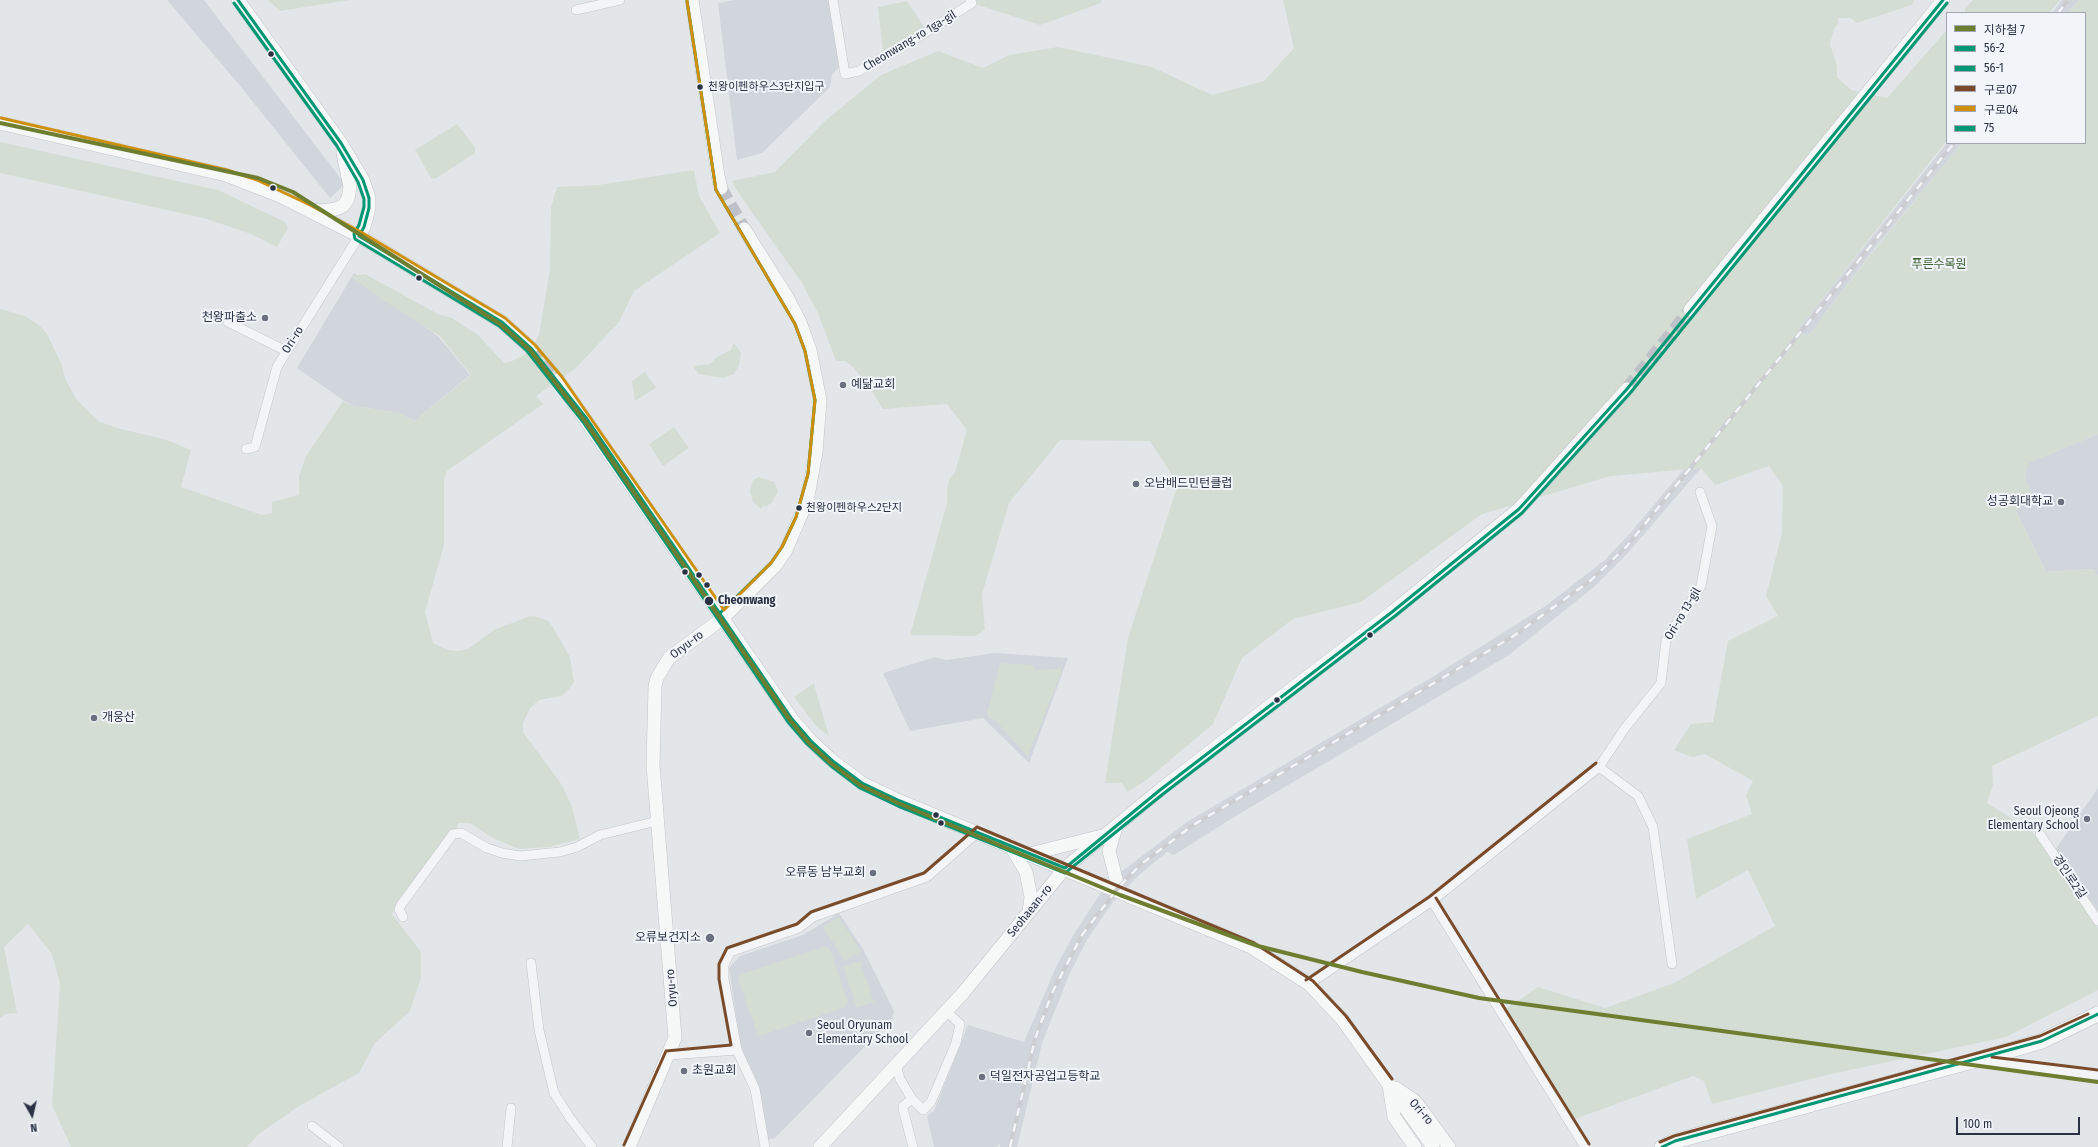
<!DOCTYPE html>
<meta charset="utf-8">
<style>
body{margin:0}
#map{position:relative;width:2098px;height:1147px;overflow:hidden;background:#e3e6e9;font-family:"Fira Sans Condensed","Noto Sans KR",sans-serif}
canvas{display:block}
.legend{position:absolute;left:1946px;top:12px;width:140px;height:132px;box-sizing:border-box;background:#f1f4f8;border:1px solid #a1a6b0;margin:0;padding:5px 7px;list-style:none;font-size:12px;color:#293143}
.legend li{display:flex;align-items:center;gap:8px;height:20px}
.legend b{width:20px;border:1px solid #a1a6b0}
.north{position:absolute;left:12px;top:1095px;width:40px;height:40px;-webkit-text-stroke:3px #f1f4f8;paint-order:stroke;rotate:172deg;font-size:11px;font-weight:700;line-height:16px;text-align:center;color:#293143}
.north::after{content:'';display:block;margin:auto;width:14px;height:18px;background:#293143;clip-path:polygon(50% 0,100% 100%,50% 72%,0 100%)}
.scale{position:absolute;left:1956px;top:1117px;width:124px;height:18px;box-sizing:border-box;border:2px solid #293143;border-top:0;padding-left:5px;font-size:12px;line-height:14px;white-space:nowrap;color:#293143;-webkit-text-stroke:3px #f1f4f8;paint-order:stroke}
</style>
<div id="map">
<canvas width="2098" height="1147"></canvas>
<ul class="legend">
<li><b style="height:5px;background:#6e7e31"></b>지하철 7</li>
<li><b style="height:5px;background:#009775"></b>56-2</li>
<li><b style="height:5px;background:#009775"></b>56-1</li>
<li><b style="height:5px;background:#7a4b2a"></b>구로07</li>
<li><b style="height:5px;background:#ce8f0d"></b>구로04</li>
<li><b style="height:5px;background:#009775"></b>75</li>
</ul>
<div class="north">N</div>
<div class="scale">100 m</div>
</div>
<script>
const ctx = document.querySelector('canvas').getContext('2d');
ctx.lineJoin = 'round';
function fillPath(path, color) {
  ctx.fillStyle = color;
  ctx.fill(path, 'evenodd');
}
function poly(rows) {
  const path = new Path2D();
  for (const r of rows) {
    path.moveTo(r[0], r[1]);
    for (let i = 2; i < r.length; i += 2) path.lineTo(r[i], r[i + 1]);
  }
  return path;
}
function trace(path, color, width, dash) {
  ctx.strokeStyle = color;
  ctx.lineWidth = width;
  ctx.lineCap = dash ? 'butt' : 'round';
  ctx.setLineDash(dash || []);
  ctx.stroke(path);
}
function label(font, color, halo, rows, align = 'center') {
  ctx.font = font + ' "Fira Sans Condensed","Noto Sans KR",sans-serif';
  ctx.lineWidth = 4;
  ctx.setLineDash([]);
  ctx.textBaseline = 'middle';
  ctx.strokeStyle = halo;
  ctx.fillStyle = color;
  for (const [text, x, y, turn = 0] of rows) {
    ctx.save();
    ctx.translate(x, y);
    ctx.rotate((+turn || 0) * Math.PI / 180);
    ctx.textAlign = isNaN(turn) ? turn : align;
    if (halo) ctx.strokeText(text, 0, 0);
    ctx.fillText(text, 0, 0);
    ctx.restore();
  }
}
fillPath(poly([
 [167,0,204,0,345,184,330,198,241,87],
 [735,0,829,0,839,67,832,75,830,87,762,153,737,160,718,3],
 [2062,0,2079,0,2068,13,2052,13],
 [1947,143,1962,143,1875,248,1823,316,1813,331,1806,336,1797,331],
 [354,273,439,337,470,375,414,421,399,413,354,406,343,400,297,368],
 [2098,434,2098,576,2093,569,2046,572,2016,511,2031,492,2025,477,2028,463],
 [1701,468,1627,554,1595,586,1509,655,1239,814,1174,855,1167,852,1139,875,1113,902,1088,938,1070,973,1042,1043,1017,1147,1000,1147,1000,1144,996,1147,934,1147,927,1116,934,1111,968,1025,1024,1042,1056,967,1074,934,1100,894,1121,872,1187,822,1434,676,1544,607,1605,560,1632,531,1684,469],
 [995,653,1068,658,1029,763,983,718,910,731,883,673,935,657,946,660],
 [2098,788,2098,911,2055,850],
 [839,913,863,949,894,1011,892,1019,775,1138,768,1140,755,1087,741,1047,729,968,740,956,803,935]
]), '#d1d5dc');
fillPath(poly([
 [268,0,350,0,280,11],
 [970,0,1101,0,1101,3,1040,25,972,3],
 [1283,0,1914,0,1912,5,1857,23,1850,18,1838,18,1838,24,1834,29,1830,44,1837,66,1837,77,1851,90,1887,98,1945,32,1947,32,1947,140,1797,331,1806,336,1813,331,1823,316,1876,248,1962,143,2085,143,2085,13,2068,13,2079,0,2098,0,2098,434,2029,463,2025,477,2031,492,2016,511,2046,572,2094,569,2098,576,2098,716,1992,766,1993,785,1987,803,2032,831,2098,928,2098,990,2006,1037,1831,1074,1712,1104,1704,1081,1693,1076,1575,1119,1504,1010,1538,987,1605,1008,1674,983,1775,926,1748,870,1696,899,1687,839,1752,814,1746,795,1753,781,1705,754,1692,757,1674,750,1691,724,1713,722,1728,641,1778,616,1766,596,1782,533,1783,486,1769,466,1715,485,1701,468,1611,476,1482,514,1361,602,1293,619,1242,658,1213,724,1145,781,1127,792,1122,783,1105,783,1128,638,1178,484,1150,441,1060,440,1009,503,982,594,985,630,975,636,910,635,947,503,947,489,949,480,955,472,967,430,947,404,883,409,868,385,851,365,845,361,836,361,818,313,802,283,737,191,732,181,775,172,825,121,881,75,938,51,983,68,1009,55,1058,47,1152,67,1212,95,1264,81,1294,48],
 [1973,0,2060,0,2049,13,1965,13,1965,9],
 [907,1,926,30,883,53,878,7],
 [457,124,475,147,475,153,435,179,431,178,415,150],
 [0,142,218,190,285,222,288,228,277,247,251,234,207,219,0,173],
 [694,170,699,196,720,233,634,291,619,322,576,368,536,396,543,404,447,471,444,479,444,545,425,612,433,643,448,650,458,651,468,649,494,630,530,616,539,617,548,621,552,626,570,657,574,682,570,688,562,696,539,700,530,708,523,723,523,732,562,785,572,807,580,839,549,847,519,849,493,838,470,823,458,823,456,830,450,830,392,914,421,952,421,978,410,1011,375,1043,359,1073,299,1106,259,1134,247,1147,71,1147,52,1105,60,984,52,954,28,924,4,947,17,1013,6,1014,0,1018,0,309,25,316,39,325,47,334,61,363,65,378,76,399,98,421,117,428,167,440,191,450,181,487,262,515,272,513,272,502,299,495,299,476,306,456,343,401,354,406,399,413,414,421,471,375,440,336,384,301,351,277,352,276,365,274,438,314,452,318,478,335,504,363,512,361,524,355,532,347,539,335,550,269,551,207,557,187,598,185],
 [734,343,741,353,739,365,734,374,723,378,698,374,693,366,710,364,718,356,731,350],
 [645,372,656,388,635,401,632,381],
 [674,427,689,448,663,466,649,444],
 [759,477,774,482,778,492,772,502,766,507,764,505,761,509,753,502,750,491,753,480],
 [1000,663,1033,665,1036,670,1063,668,1028,757,994,719,989,719,987,713],
 [814,683,815,688,829,736,817,727,794,697],
 [839,917,861,951,845,961,823,927],
 [826,946,830,949,848,1002,846,1007,762,1035,757,1033,738,979,741,974],
 [860,961,874,1002,857,1008,843,966]
]), '#d3ddd4');
trace(poly([
 [721,188,744,229],
 [531,348,558,380],
 [1627,389,1690,310]
]), '#bec2c8', 13, [13, 6]);
const street = poly([
 [833,0,845,74,859,71,912,41,972,3,970,0],
 [576,10,620,0],
 [228,322,286,351],
 [246,449,255,447,277,367,359,236],
 [1599,767,1638,796,1653,827,1672,964],
 [2040,834,2098,921],
 [1432,901,1585,1147],
 [403,917,399,909,401,905,453,834,461,833,487,848,502,853,520,856,560,852,577,847,600,835,657,821],
 [531,963,539,1030,554,1093,570,1118,592,1147],
 [1309,984,1432,901,1599,767,1625,728,1661,683,1666,640,1701,586,1712,526,1700,492],
 [669,1055,737,1050],
 [1982,1061,2098,1075],
 [896,1065,900,1079,912,1099,903,1106,903,1109,913,1147],
 [912,1099,923,1110,931,1102,956,1043,960,1024,946,1011],
 [312,1126,339,1147],
 [507,1147,511,1108],
 [765,1147,755,1089,737,1050,724,979,724,965,730,952,799,928,813,917,927,877,978,832]
]);
const secondary = poly([
 [238,0,341,143,363,180,369,198,369,208,364,227,359,236],
 [692,0,718,176,721,188],
 [0,123,226,175,280,196,359,236,502,322,531,348],
 [313,210,322,211,336,209,343,206,348,199,350,187,343,153],
 [1690,310,1943,0],
 [558,380,792,719,811,741,834,762,862,783,900,801,1251,947,1309,984,1342,1019,1433,1147],
 [1116,827,1109,851,1119,891],
 [1010,845,1026,872,1031,897,1029,912],
 [1030,854,1102,836],
 [1389,1085,1394,1117,1415,1147],
 [1396,1088,1416,1102,1449,1147],
 [629,1147,675,1038,653,765,655,686,657,678,669,658,723,618,775,566,786,550,807,501,816,452,820,400,810,350,800,322,787,297,744,229],
 [820,1147,963,993,1065,868,1160,790,1392,612,1519,509,1627,389]
]);
const primary = poly([
 [1662,1147,1675,1141,1976,1060,2042,1041,2098,1014]
]);
trace(street, '#c1c4c7', 10);
trace(secondary, '#c1c4c7', 14);
trace(primary, '#bfc2c7', 16);
trace(street, '#f3f4f5', 9);
trace(secondary, '#f6f7f7', 13);
trace(primary, '#f6f7f7', 15);
const rail = poly([
 [2058,13,2068,0],
 [1010,1147,1035,1039,1052,993,1082,935,1118,888,1140,865,1193,825,1512,637,1590,581,1627,546,1954,143]
]);
trace(rail, '#cccdd0', 4);
trace(rail, '#f1f4f8', 2.5, [8]);
trace(poly([
 [238,0,341,143,363,180,369,198,369,208,364,227,359,236],
 [359,236,502,322,531,348,587,419,792,719,811,741,834,762,862,783,900,801,1065,868,1160,790,1392,612,1519,509,1627,389,1943,0]
]), '#009775', 3);
trace(poly([
 [687,1,716,190,795,324,805,351,815,400,808,474,796,517,782,547,771,563,719,614],
 [234,3,337,146,358,182,364,199,364,207,359,225,354,234,355,239,499,326,527,351,583,422,788,722,807,744,831,766,860,788,898,806,1065,873,1163,794,1395,616,1522,513,1631,392,1947,3]
]), '#009775', 3);
trace(poly([
 [1436,898,1589,1144],
 [1306,980,1429,897,1596,763],
 [1992,1057,2098,1070],
 [1660,1142,1674,1136,2040,1036,2088,1014],
 [624,1145,666,1051,731,1045,719,979,719,964,727,948,797,924,811,912,924,873,977,827,1254,943,1313,981,1346,1016,1392,1079]
]), '#7a4b2a', 3);
trace(poly([
 [1,118,227,170,257,180,308,204,361,232,505,318,535,345,562,377,724,610,771,563,782,547,796,517,808,474,815,400,805,351,795,324,716,190,687,1]
]), '#ce8f0d', 3);
trace(poly([
 [1662,1147,1675,1141,2042,1041,2098,1014]
]), '#009775', 3);
trace(poly([
 [0,123,258,178,293,192,500,324,530,350,585,421,790,720,809,743,832,764,860,785,898,803,1120,895,1258,946,1362,972,1479,998,2098,1082]
]), '#6e7e31', 4);
for (const [x, y, r, color] of [
 [271,54,3.5,"#293143"],
 [700,87,3.5,"#293143"],
 [273,188,3.5,"#293143"],
 [419,278,3.5,"#293143"],
 [265,318,4,"#6a707d"],
 [843,385,4,"#6a707d"],
 [1136,484,4,"#6a707d"],
 [2061,502,4,"#6a707d"],
 [799,508,3.5,"#293143"],
 [685,572,3.5,"#293143"],
 [699,575,3.5,"#293143"],
 [707,585,3.5,"#293143"],
 [709,601,5,"#293143"],
 [1370,635,3.5,"#293143"],
 [1277,700,3.5,"#293143"],
 [94,718,4,"#6a707d"],
 [936,815,3.5,"#293143"],
 [2087,819,4,"#6a707d"],
 [941,823,3.5,"#293143"],
 [873,873,4,"#6a707d"],
 [710,938,5,"#6a707d"],
 [809,1033,4,"#6a707d"],
 [684,1071,4,"#6a707d"],
 [982,1077,4,"#6a707d"]
]) {
  const dot = new Path2D();
  dot.arc(x, y, r, 0, 2 * Math.PI);
  ctx.fillStyle = color;
  ctx.fill(dot);
  trace(dot, '#f1f4f8', 1.5);
}
label('11px', '#293143', '#f1f4f8', [
 ["천왕이펜하우스3단지입구",708,87],
 ["천왕이펜하우스2단지",806,508]
], 'left');
label('12px', '#293143', '#f1f4f8', [
 ["Cheonwang-ro 1ga-gil",910,41,-31],
 ["Ori-ro",293,340,-58],
 ["Ori-ro 13-gil",1683,614,-59],
 ["Oryu-ro",687,645,-37],
 ["경인로2길",2069,877,56],
 ["Seohaean-ro",1030,911,-51],
 ["Oryu-ro",672,988,-95],
 ["Ori-ro",1421,1112,49]
]);
label('12px', '#3c5f35', '#f1f4f8', [
 ["푸른수목원",1939,265]
]);
label('12px', '#293143', '#f1f4f8', [
 ["천왕파출소",257,318,"right"],
 ["예닮교회",851,385],
 ["오남배드민턴클럽",1144,484],
 ["성공회대학교",2053,502,"right"],
 ["개웅산",102,718],
 ["Seoul Ojeong",2079,812,"right"],
 ["Elementary School",2079,826,"right"],
 ["오류동 남부교회",865,873,"right"],
 ["오류보건지소",701,938,"right"],
 ["Seoul Oryunam",817,1026],
 ["Elementary School",817,1040],
 ["초원교회",692,1071],
 ["덕일전자공업고등학교",990,1077]
], 'left');
label('bold 12px', '#293143', '#f1f4f8', [
 ["Cheonwang",718,601]
], 'left');
</script>
